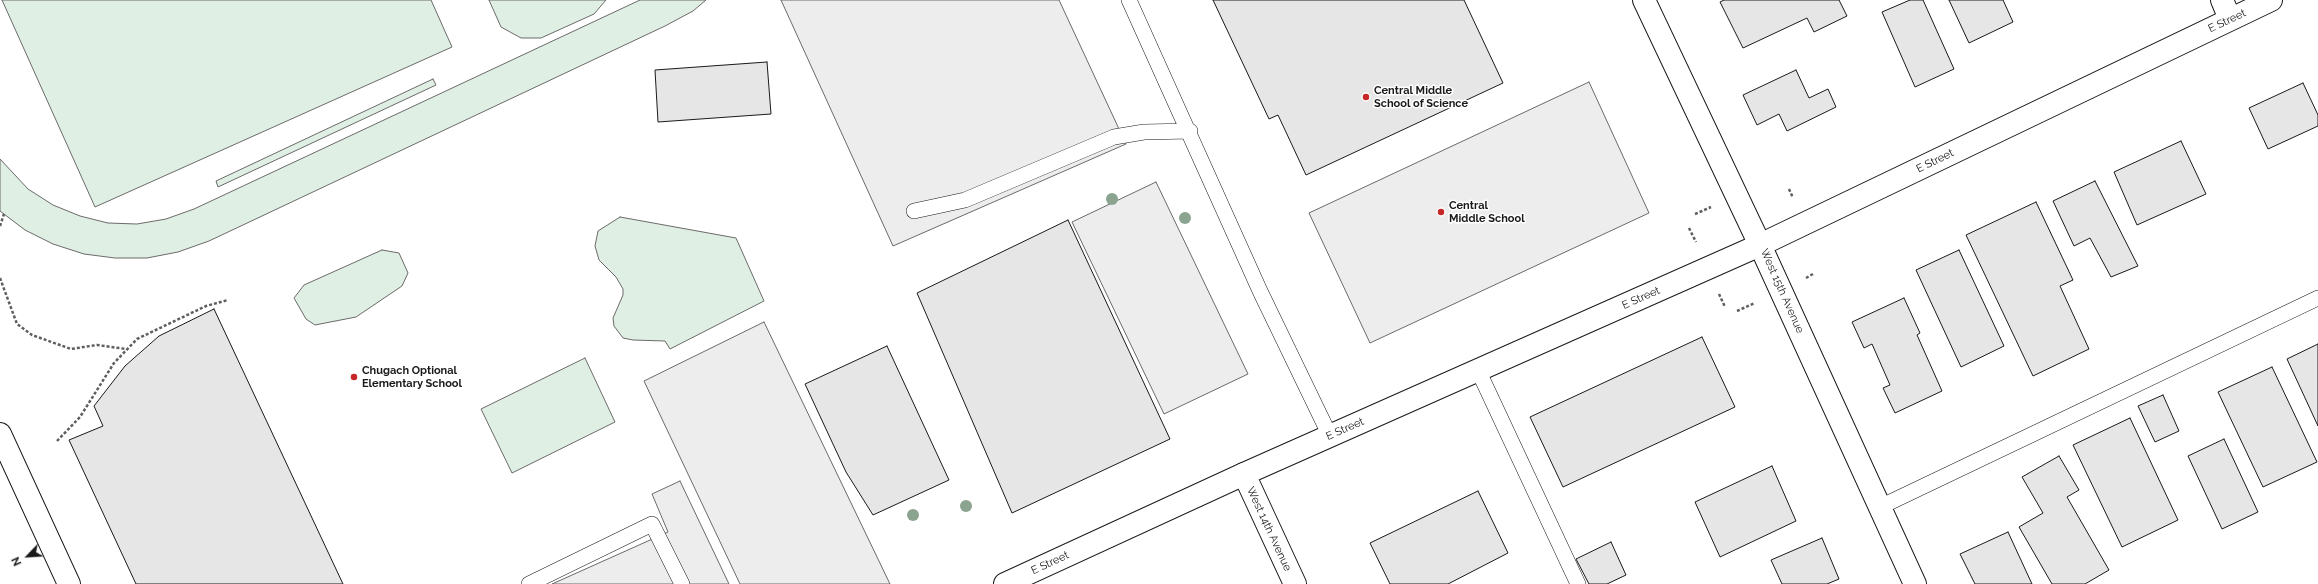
<!DOCTYPE html>
<style>
body{margin:0}
#map{position:relative;width:2318px;height:584px;overflow:hidden;background:#fff;font-family:Raleway,sans-serif}
canvas{display:block}
.north{position:absolute;left:8px;top:536px;width:40px;height:40px;-webkit-text-stroke:3px #fff;paint-order:stroke;rotate:245deg;font-size:11px;font-weight:700;line-height:16px;text-align:center;color:#1a1a1a}
.north::after{content:'';display:block;margin:auto;width:14px;height:18px;background:#1a1a1a;clip-path:polygon(50% 0,100% 100%,50% 72%,0 100%)}
</style>
<div id="map">
<canvas width="2318" height="584"></canvas>
<div class="north">N</div>
</div>
<script>
const ctx = document.querySelector('canvas').getContext('2d');
ctx.lineJoin = 'round';
function fillPath(path, color) {
  ctx.fillStyle = color;
  ctx.fill(path, 'evenodd');
}
function poly(rows) {
  const path = new Path2D();
  for (const r of rows) {
    path.moveTo(r[0], r[1]);
    for (let i = 2; i < r.length; i += 2) path.lineTo(r[i], r[i + 1]);
  }
  return path;
}
function trace(path, color, width, dash) {
  ctx.strokeStyle = color;
  ctx.lineWidth = width;
  ctx.lineCap = dash ? 'butt' : 'round';
  ctx.setLineDash(dash || []);
  ctx.stroke(path);
}
function label(font, color, halo, rows, align = 'center') {
  ctx.font = font + ' Raleway,sans-serif';
  ctx.lineWidth = 3;
  ctx.setLineDash([]);
  ctx.textBaseline = 'middle';
  ctx.strokeStyle = halo;
  ctx.fillStyle = color;
  for (const [text, x, y, turn = 0] of rows) {
    ctx.save();
    ctx.translate(x, y);
    ctx.rotate((+turn || 0) * Math.PI / 180);
    ctx.textAlign = isNaN(turn) ? turn : align;
    if (halo) ctx.strokeText(text, 0, 0);
    ctx.fillText(text, 0, 0);
    ctx.restore();
  }
}
const green = poly([
 [2,0,431,0,452,47,95,207,2,0],
 [489,0,606,0,594,14,541,38,521,38,501,27,489,0],
 [640,0,706,0,693,11,665,26,209,241,178,252,147,258,115,258,84,254,53,244,25,230,0,211,0,159,28,189,53,205,80,216,108,223,137,224,166,219,194,209,640,0],
 [433,79,436,85,218,187,216,181,433,79],
 [620,217,736,238,764,301,670,349,665,341,633,340,623,338,614,326,613,318,623,295,623,289,616,277,599,260,595,246,598,231,620,217],
 [382,250,399,253,408,273,402,286,356,317,315,325,306,319,294,298,304,285,382,250],
 [585,358,615,422,512,473,481,409,585,358]
]);
fillPath(green, '#e0efe3');
trace(green, '#6a6a6a', 1);
const parking = poly([
 [781,0,1059,0,1126,144,893,246,781,0],
 [1589,82,1649,213,1370,343,1309,213,1589,82],
 [1156,182,1248,374,1164,414,1072,222,1156,182],
 [764,322,890,584,740,584,644,381,764,322],
 [680,481,729,584,552,584,668,532,652,494,680,481]
]);
fillPath(parking, '#ededed');
trace(parking, '#6a6a6a', 1);
const building = poly([
 [1213,0,1464,0,1503,83,1306,175,1278,115,1269,119,1213,0],
 [1724,0,1839,0,1847,16,1814,32,1807,18,1743,48,1720,2,1724,0],
 [1910,0,1923,0,1954,69,1915,87,1882,12,1910,0],
 [1949,0,2003,0,2013,22,1969,43,1949,0],
 [767,62,771,114,658,122,655,70,767,62],
 [1796,70,1809,98,1828,89,1836,107,1787,131,1779,114,1757,125,1743,95,1796,70],
 [2303,83,2318,115,2318,126,2268,149,2249,108,2303,83],
 [2181,141,2206,194,2137,225,2114,172,2181,141],
 [2095,181,2138,266,2111,277,2090,238,2074,246,2053,201,2095,181],
 [2036,202,2073,280,2060,286,2089,349,2033,376,1966,235,2036,202],
 [1068,220,1170,439,1012,513,917,293,1068,220],
 [1959,250,2004,346,1961,367,1916,270,1959,250],
 [1904,298,1920,333,1917,335,1942,391,1895,413,1883,388,1890,385,1872,344,1864,348,1852,322,1904,298],
 [214,309,343,584,136,584,69,440,103,426,94,406,125,366,159,336,214,309],
 [1702,337,1735,407,1563,487,1530,417,1702,337],
 [2318,344,2318,426,2287,359,2318,344],
 [887,346,949,480,873,515,846,472,805,384,887,346],
 [2272,367,2317,462,2263,487,2218,392,2272,367],
 [2163,395,2179,431,2155,442,2138,406,2163,395],
 [2130,418,2178,520,2122,547,2073,445,2130,418],
 [2224,439,2258,512,2222,529,2188,456,2224,439],
 [2059,456,2079,490,2067,497,2109,570,2085,584,2052,584,2019,527,2043,513,2022,477,2059,456],
 [1772,466,1796,521,1720,557,1695,502,1772,466],
 [1478,491,1508,553,1448,584,1390,584,1370,543,1478,491],
 [2008,532,2032,584,1975,584,1960,554,2008,532],
 [1822,538,1839,579,1827,584,1782,584,1771,560,1822,538],
 [1611,542,1626,575,1607,584,1589,584,1576,559,1611,542]
]);
fillPath(building, '#e6e6e6');
trace(building, '#1a1a1a', 1);
const service = poly([
 [1129,0,1260,291,1330,436],
 [914,211,965,200,1114,137,1144,132,1190,131],
 [1478,370,1578,584],
 [1880,507,2318,298],
 [529,584,652,524,682,584]
]);
const minor = poly([
 [2222,0,2230,19],
 [0,434,69,584],
 [1244,474,1295,584]
]);
const tertiary = poly([
 [1005,584,1244,474,1760,245]
]);
const secondary = poly([
 [1644,0,1760,245,1915,584],
 [1760,245,2271,0]
]);
trace(service, '#1a1a1a', 16);
trace(minor, '#1a1a1a', 24);
trace(tertiary, '#1a1a1a', 24);
trace(secondary, '#1a1a1a', 24);
trace(poly([
 [1789,189,1793,198],
 [1695,214,1711,207],
 [0,226,4,214],
 [1689,228,1696,242],
 [0,278,17,324,32,335,71,349,97,345,126,349],
 [1806,278,1813,274],
 [1719,294,1725,307],
 [1737,311,1755,303],
 [57,441,80,417,114,363,137,339,206,306,228,300]
]), '#5f5f5f', 2.5, [3, 2]);
trace(service, '#fff', 15);
trace(minor, '#fff', 22);
trace(tertiary, '#fff', 22);
trace(secondary, '#fff', 22);
ctx.fillStyle = '#8aa48f';
for (const [x, y] of [
 [1112,199],
 [1185,218],
 [966,506],
 [913,515]
]) {
  ctx.beginPath();
  ctx.arc(x, y, 6, 0, 2 * Math.PI);
  ctx.fill();
}
for (const [x, y, r, color] of [
 [1366,97,4,"#c62828"],
 [1441,212,4,"#c62828"],
 [354,377,4,"#c62828"]
]) {
  const dot = new Path2D();
  dot.arc(x, y, r, 0, 2 * Math.PI);
  ctx.fillStyle = color;
  ctx.fill(dot);
  trace(dot, '#fff', 1.5);
}
label('11px', '#1a1a1a', '#fff', [
 ["E Street",2227,21,-25],
 ["E Street",1935,161,-26],
 ["West 15th Avenue",1782,291,66],
 ["E Street",1641,298,-24],
 ["E Street",1345,429,-24],
 ["West 14th Avenue",1269,529,65],
 ["E Street",1050,563,-25]
]);
label('bold 11px', '#1a1a1a', '#fff', [
 ["Central Middle",1374,91],
 ["School of Science",1374,104],
 ["Central",1449,206],
 ["Middle School",1449,219],
 ["Chugach Optional",362,371],
 ["Elementary School",362,384]
], 'left');
</script>
